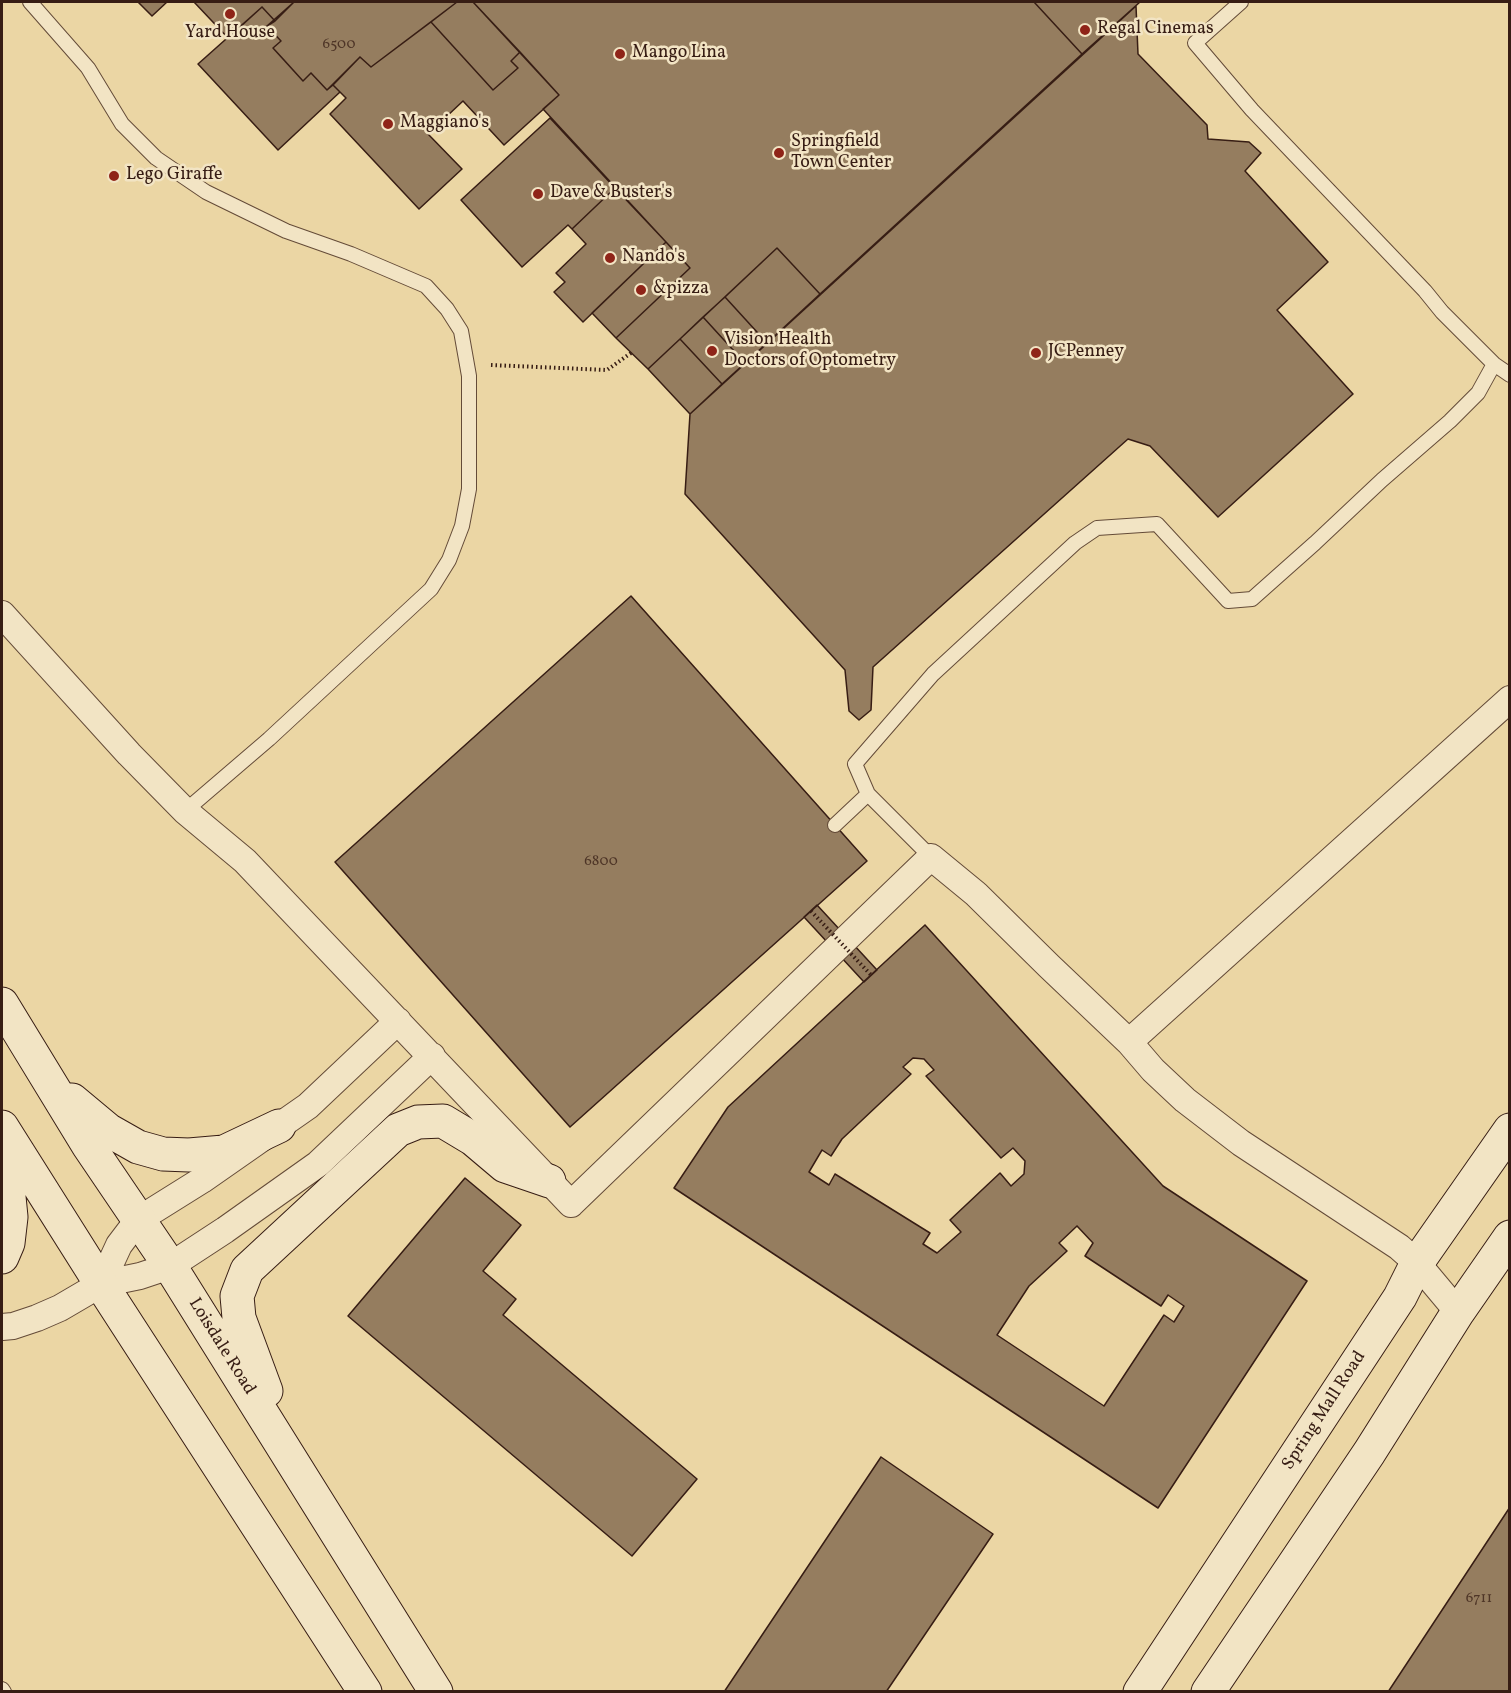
<!DOCTYPE html>
<style>
body{margin:0}
#map{position:relative;width:1511px;height:1693px;overflow:hidden;background:#ebd6a4;font-family:Vollkorn,serif}
canvas{display:block}
.frame{position:absolute;inset:0;border:3px solid #371d14;pointer-events:none}
</style>
<div id="map">
<canvas width="1511" height="1693"></canvas>
<div class="frame"></div>
</div>
<script>
const ctx = document.querySelector('canvas').getContext('2d');
ctx.lineJoin = 'round';
function fillPath(path, color) {
  ctx.fillStyle = color;
  ctx.fill(path, 'evenodd');
}
function poly(rows) {
  const path = new Path2D();
  for (const r of rows) {
    path.moveTo(r[0], r[1]);
    for (let i = 2; i < r.length; i += 2) path.lineTo(r[i], r[i + 1]);
  }
  return path;
}
function trace(path, color, width, dash) {
  ctx.strokeStyle = color;
  ctx.lineWidth = width;
  ctx.lineCap = dash ? 'butt' : 'round';
  ctx.setLineDash(dash || []);
  ctx.stroke(path);
}
function label(font, color, halo, rows, align = 'center') {
  ctx.font = font + ' Vollkorn,serif';
  ctx.lineWidth = 5;
  ctx.setLineDash([]);
  ctx.textBaseline = 'middle';
  ctx.strokeStyle = halo;
  ctx.fillStyle = color;
  for (const [text, x, y, turn = 0] of rows) {
    ctx.save();
    ctx.translate(x, y);
    ctx.rotate((+turn || 0) * Math.PI / 180);
    ctx.textAlign = isNaN(turn) ? turn : align;
    if (halo) ctx.strokeText(text, 0, 0);
    ctx.fillText(text, 0, 0);
    ctx.restore();
  }
}
const building = poly([
 [138,2,167,2,152,16,138,2],
 [194,2,294,2,275,21,262,7,228,38,194,2],
 [294,2,457,2,371,67,360,57,327,90,311,73,303,81,273,48,281,41,267,26,294,2],
 [457,2,473,2,520,52,511,61,518,68,493,90,431,22,457,2],
 [473,2,1034,2,1082,54,820,294,777,248,648,369,616,338,690,268,543,109,559,95,473,2],
 [1034,2,1140,2,1082,54,1034,2],
 [1136,6,1138,54,1207,125,1208,139,1249,142,1261,153,1245,171,1328,262,1277,310,1353,394,1218,517,1150,446,1128,439,873,667,871,710,859,720,849,711,845,670,685,494,690,414,1136,6],
 [262,7,275,21,267,26,281,41,273,48,284,60,303,81,311,73,327,90,333,85,340,92,278,150,198,64,262,7],
 [431,22,493,90,518,68,511,61,520,52,559,95,504,145,463,101,428,134,462,169,419,209,330,114,346,98,333,85,360,57,371,67,431,22],
 [550,118,615,188,572,229,568,225,522,267,461,200,550,118],
 [615,188,666,242,583,322,554,292,565,282,556,273,586,244,572,229,615,188],
 [666,242,690,268,616,338,592,313,666,242],
 [777,248,820,294,767,343,725,297,777,248],
 [725,297,767,343,745,363,703,317,725,297],
 [703,317,745,363,722,384,680,339,703,317],
 [680,339,722,384,690,414,648,369,680,339],
 [631,596,867,861,570,1127,335,862,631,596],
 [817,905,877,970,864,982,804,917,817,905],
 [925,925,1163,1186,1307,1281,1158,1508,674,1188,728,1107,925,925],
 [913,1058,924,1059,934,1070,926,1076,1001,1158,1013,1148,1025,1161,1024,1174,1011,1186,1000,1173,950,1220,961,1232,937,1253,923,1244,930,1233,835,1174,829,1185,809,1172,822,1150,831,1156,842,1139,911,1074,903,1067,913,1058],
 [1077,1226,1093,1243,1085,1256,1161,1306,1168,1295,1184,1306,1174,1322,1164,1315,1104,1406,997,1335,1029,1286,1067,1251,1059,1243,1077,1226],
 [465,1178,521,1225,483,1271,516,1299,503,1315,697,1479,632,1556,348,1316,465,1178],
 [881,1457,993,1534,886,1692,724,1692,881,1457],
 [1510,1507,1510,1692,1388,1692,1510,1507]
]);
fillPath(building, '#957d5f');
trace(building, '#371d14', 1.5);
const lane = poly([
 [30,2,88,68,122,124,156,158,206,192,286,231,351,254,426,286,447,309,461,331,469,376,469,489,462,526,449,560,431,589,269,739,185,811],
 [1494,364,1510,375],
 [835,825,868,794],
 [931,857,868,794,855,764,933,674,1075,543,1097,528,1157,524,1228,601,1252,599,1315,543,1382,480,1450,421,1478,393,1494,364,1442,312,1425,291,1252,110,1195,43,1241,2],
 [2,1689,4,1692]
]);
const street = poly([
 [2,614,129,754,185,811,245,861,571,1204,931,857,976,894,1049,966,1129,1042,1153,1070,1185,1100,1241,1143,1399,1247,1417,1263,1458,1312],
 [1129,1042,1510,699],
 [101,1284,119,1245,138,1220,202,1180,308,1106,398,1021],
 [2,1327,13,1326,37,1318,60,1308,101,1284,140,1276,170,1266,225,1230,318,1164,432,1056]
]);
const secondary = poly([
 [2,1004,88,1145,170,1266,436,1692],
 [72,1100,108,1130,138,1147,163,1154,189,1155,224,1152,279,1126],
 [2,1127,101,1284,365,1692],
 [2,1159,8,1187,11,1217,8,1243,2,1257],
 [266,1391,239,1318,237,1296,247,1270,398,1130,418,1122,443,1121,473,1139,505,1166,549,1181],
 [1140,1692,1400,1297,1417,1263,1510,1130],
 [1208,1692,1369,1453,1458,1312,1510,1237]
]);
trace(lane, '#644b38', 16);
trace(street, '#644b38', 28);
trace(secondary, '#371d14', 35);
trace(poly([
 [491,365,607,370,631,353]
]), '#371d14', 4, [1.5, 3]);
trace(lane, '#f2e4c4', 14);
trace(street, '#f2e4c4', 26);
trace(secondary, '#f2e4c4', 33);
trace(poly([
 [811,911,871,975]
]), '#371d14', 4, [1.5, 3]);
for (const [x, y, r, color] of [
 [230,14,6,"#8f2418"],
 [1085,30,6,"#8f2418"],
 [620,54,6,"#8f2418"],
 [388,124,6,"#8f2418"],
 [779,153,6,"#8f2418"],
 [114,176,6,"#8f2418"],
 [538,194,6,"#8f2418"],
 [610,258,6,"#8f2418"],
 [641,290,6,"#8f2418"],
 [712,351,6,"#8f2418"],
 [1036,353,6,"#8f2418"]
]) {
  const dot = new Path2D();
  dot.arc(x, y, r, 0, 2 * Math.PI);
  ctx.fillStyle = color;
  ctx.fill(dot);
  trace(dot, '#f2e4c4', 2);
}
label('15px', '#4e3527', null, [
 ["6500",339,45],
 ["6800",601,862],
 ["6711",1479,1599]
]);
label('18px', '#371d14', '#f2e4c4', [
 ["Regal Cinemas",1097,30],
 ["Yard House",230,34,"center"],
 ["Mango Lina",632,54],
 ["Maggiano's",400,124],
 ["Springfield",791,143],
 ["Town Center",791,164],
 ["Lego Giraffe",126,176],
 ["Dave & Buster's",550,194],
 ["Nando's",622,258],
 ["&pizza",653,290],
 ["Vision Health",724,341],
 ["Doctors of Optometry",724,362],
 ["JCPenney",1048,353]
], 'left');
label('18px', '#371d14', '#f2e4c4', [
 ["Loisdale Road",221,1347,58],
 ["Spring Mall Road",1325,1411,-57]
]);
</script>
